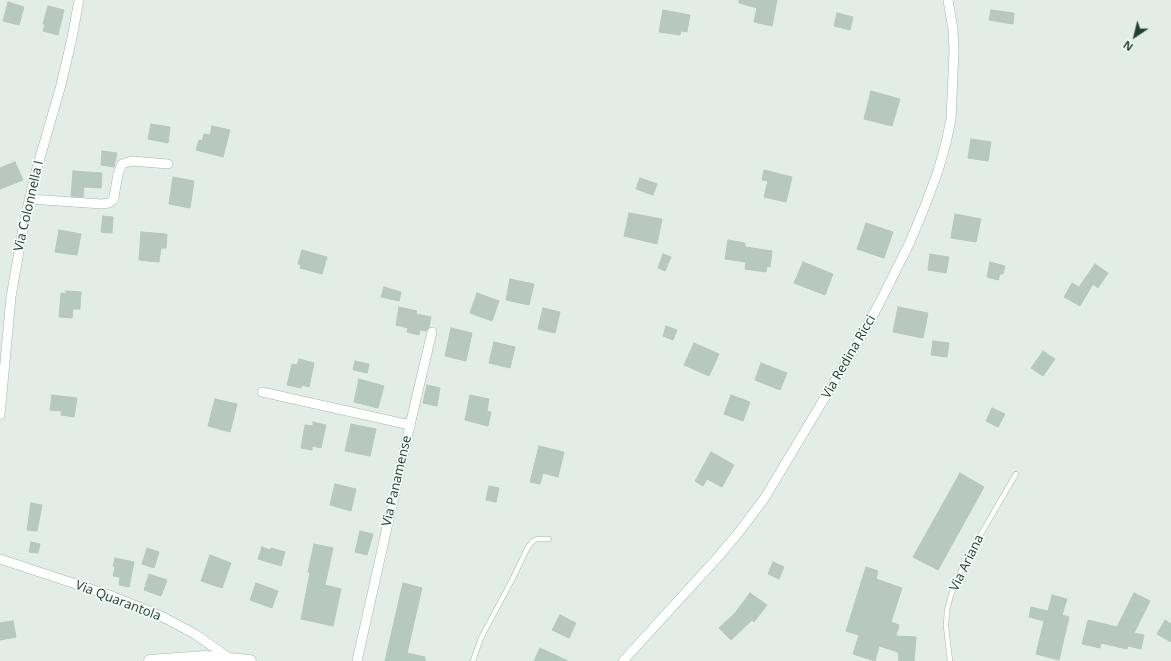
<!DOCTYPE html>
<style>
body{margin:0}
#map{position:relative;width:1171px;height:661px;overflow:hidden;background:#e2ede7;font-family:"Open Sans",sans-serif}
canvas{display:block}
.north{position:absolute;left:1115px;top:16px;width:40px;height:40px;-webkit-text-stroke:3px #f3f9f6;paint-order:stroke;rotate:215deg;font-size:11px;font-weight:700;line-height:16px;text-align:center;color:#204035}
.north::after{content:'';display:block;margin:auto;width:14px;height:18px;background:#204035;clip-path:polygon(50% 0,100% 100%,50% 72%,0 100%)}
</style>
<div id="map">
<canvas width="1171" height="661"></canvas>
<div class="north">N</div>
</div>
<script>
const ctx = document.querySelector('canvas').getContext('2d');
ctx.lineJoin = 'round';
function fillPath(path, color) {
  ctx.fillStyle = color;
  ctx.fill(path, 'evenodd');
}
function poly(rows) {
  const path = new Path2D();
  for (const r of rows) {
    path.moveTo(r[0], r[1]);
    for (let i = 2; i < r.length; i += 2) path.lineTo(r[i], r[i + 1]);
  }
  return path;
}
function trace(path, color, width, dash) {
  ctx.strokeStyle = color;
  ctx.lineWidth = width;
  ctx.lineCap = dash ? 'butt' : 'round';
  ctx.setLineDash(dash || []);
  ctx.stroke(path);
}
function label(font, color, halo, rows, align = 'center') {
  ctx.font = font + ' "Open Sans",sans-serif';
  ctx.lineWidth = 3.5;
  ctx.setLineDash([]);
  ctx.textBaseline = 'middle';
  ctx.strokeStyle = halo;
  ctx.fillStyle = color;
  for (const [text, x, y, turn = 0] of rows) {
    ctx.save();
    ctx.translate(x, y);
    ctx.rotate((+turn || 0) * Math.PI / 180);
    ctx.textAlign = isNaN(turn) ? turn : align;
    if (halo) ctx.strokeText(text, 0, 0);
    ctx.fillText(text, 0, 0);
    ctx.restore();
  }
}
const building = poly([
 [739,0,777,0,772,26,754,22,757,8,739,3,739,0],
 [8,2,24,7,19,25,3,21,8,2],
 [48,6,64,10,58,35,43,31,45,24,43,24,48,6],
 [663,10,690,15,687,32,681,31,680,35,659,32,663,10],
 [991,10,1014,13,1013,24,989,20,991,10],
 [837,13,853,17,850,30,834,26,837,13],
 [871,91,900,99,892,126,864,119,871,91],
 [151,124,170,127,168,143,148,139,151,124],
 [212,126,230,130,223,157,196,150,199,140,202,141,204,134,210,135,212,126],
 [971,139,991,142,988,161,968,158,971,139],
 [102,151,117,153,114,167,101,165,102,151],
 [15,162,23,180,0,189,0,168,15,162],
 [764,170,792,177,786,202,764,197,768,181,762,180,764,170],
 [73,171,102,173,101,188,84,187,83,197,71,196,73,171],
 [173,177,194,181,190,208,169,204,173,177],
 [640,178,657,184,653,195,636,189,640,178],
 [629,213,662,219,657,244,624,236,629,213],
 [955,214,981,219,976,242,951,238,955,214],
 [103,216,113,217,112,233,101,232,103,216],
 [866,223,893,232,884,258,857,249,866,223],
 [59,230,81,234,77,255,55,252,59,230],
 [141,232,167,234,166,248,161,248,159,262,139,260,141,232],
 [728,240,745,243,745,247,772,251,770,267,767,266,766,272,745,269,746,262,725,259,728,240],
 [302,250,327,257,322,274,300,268,301,265,298,264,302,250],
 [663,254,671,257,665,271,658,268,663,254],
 [930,254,949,257,946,273,928,270,930,254],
 [803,262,833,274,825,295,794,283,803,262],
 [990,262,1005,266,1003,274,1000,274,998,280,987,277,990,262],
 [1095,264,1108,273,1098,288,1093,284,1080,306,1064,297,1072,283,1079,287,1095,264],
 [510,279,534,284,529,305,506,300,510,279],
 [384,287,401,292,399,301,381,297,384,287],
 [66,291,81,292,80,309,73,309,72,318,59,317,61,293,66,294,66,291],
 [477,293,499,301,492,321,470,313,477,293],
 [399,307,417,311,416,314,431,317,429,327,426,331,420,330,419,335,407,332,408,328,396,325,399,307],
 [898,307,928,313,923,338,893,332,898,307],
 [543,308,560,312,555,333,538,329,543,308],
 [666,326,677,330,673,340,663,336,666,326],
 [451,328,472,333,466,361,445,356,451,328],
 [933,341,949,343,947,357,931,355,933,341],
 [494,342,515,347,510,368,489,363,494,342],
 [694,343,719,354,709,376,684,365,694,343],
 [1043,351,1055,359,1043,376,1031,368,1043,351],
 [299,359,314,363,309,387,302,385,301,388,287,385,292,364,297,365,299,359],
 [355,361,369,364,367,373,353,370,355,361],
 [761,363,787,373,780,390,755,380,761,363],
 [359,379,384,386,378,408,354,402,359,379],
 [427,385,440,388,437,406,423,403,427,385],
 [52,395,77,398,74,417,61,415,62,411,50,410,52,395],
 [470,395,489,399,487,411,491,412,488,426,465,420,470,395],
 [731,395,750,402,743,421,724,414,731,395],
 [215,399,237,404,230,432,208,426,215,399],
 [992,408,1005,414,998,427,986,421,992,408],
 [313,422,326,425,321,448,312,446,312,450,301,448,305,425,313,426,313,422],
 [351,424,376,429,370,456,345,451,351,424],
 [539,446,564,452,558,477,543,473,540,484,530,482,539,446],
 [711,452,734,465,722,487,707,479,703,486,695,481,711,452],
 [960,473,984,487,938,570,913,557,960,473],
 [335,484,356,489,351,511,330,505,335,484],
 [489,486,499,488,496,502,486,500,489,486],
 [31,503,42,505,37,531,27,530,31,503],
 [360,531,373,534,367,555,355,552,360,531],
 [31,542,40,544,38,553,29,552,31,542],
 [314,544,333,548,325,585,341,589,333,626,301,619,310,573,308,572,314,544],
 [262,547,270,550,271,548,285,552,281,566,258,559,262,547],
 [147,548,159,552,154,568,142,564,147,548],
 [210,555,231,563,222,588,201,581,210,555],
 [115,558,134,562,129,587,119,585,120,577,113,576,115,567,113,566,115,558],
 [773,562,784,567,779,579,768,574,773,562],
 [866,567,878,571,876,579,902,588,891,622,899,625,896,636,916,637,914,661,899,661,898,652,879,646,875,661,853,654,859,635,846,631,866,567],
 [149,574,167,580,161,596,144,590,149,574],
 [256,583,278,591,272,608,250,600,256,583],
 [403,583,422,588,407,653,425,657,425,661,385,661,403,583],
 [750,593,767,605,754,622,752,620,731,640,719,628,735,613,750,593],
 [1134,593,1150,601,1134,633,1144,635,1141,649,1128,646,1127,649,1101,643,1100,648,1082,644,1088,620,1117,627,1134,593],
 [1052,595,1067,599,1062,615,1069,617,1059,660,1036,654,1044,621,1029,617,1031,607,1048,611,1052,595],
 [560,615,576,623,569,638,552,630,560,615],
 [1165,620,1171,624,1171,642,1157,634,1165,620],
 [13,621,16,637,0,640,0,623,13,621],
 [540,648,568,661,534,661,540,648]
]);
fillPath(building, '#b7c8c0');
trace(building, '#b3c8be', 1);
const lane = poly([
 [473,661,481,638,512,580,528,547,533,541,537,539,549,539],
 [950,661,946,626,947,610,951,595,964,563,1016,474]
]);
const street = poly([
 [29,199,102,204,109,203,113,200,114,197,118,174,122,164,132,161,168,164],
 [262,392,410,425,357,661],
 [0,415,11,297,24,223,35,175,61,85,72,38,79,0],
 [410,425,432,332],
 [0,559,109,595,159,615,195,634,229,658],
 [623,661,718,557,739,532,764,499,857,344,879,304,910,242,925,206,938,171,946,143,951,119,954,51,953,29,948,0]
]);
const secondary = poly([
 [150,661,205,657,250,661]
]);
trace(lane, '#a4b6ae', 5.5);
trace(street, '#a4b6ae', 10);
trace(secondary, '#9fbaaf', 13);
trace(lane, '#fff', 4.5);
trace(street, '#fff', 9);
trace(secondary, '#fff', 12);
label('13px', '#204035', '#f3f9f6', [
 ["Via Colonnella I",29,206,-77],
 ["Via Redina Ricci",849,357,-60],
 ["Via Panamense",397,481,-77],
 ["Via Ariana",967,563,-64],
 ["Via Quarantola",118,601,21]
]);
</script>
